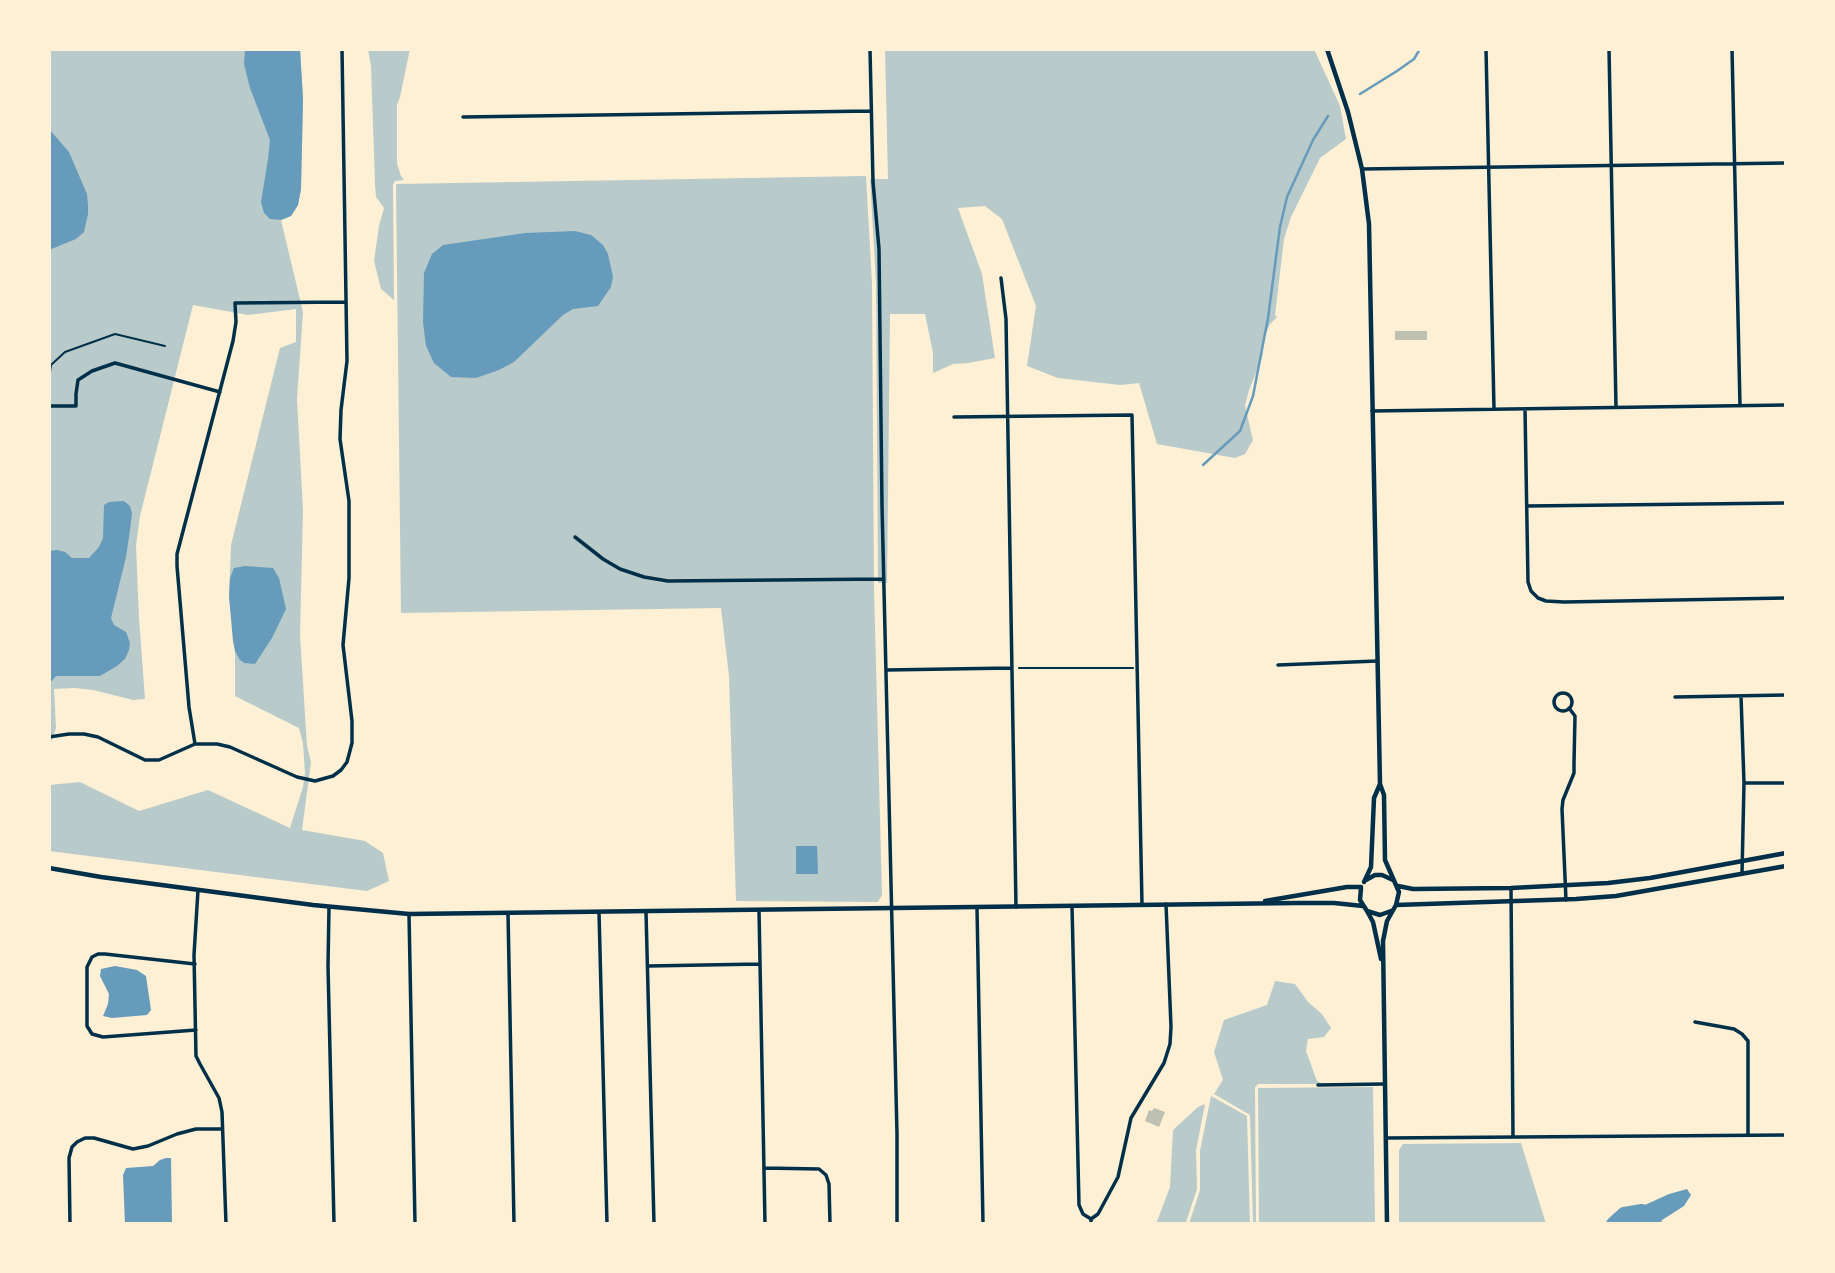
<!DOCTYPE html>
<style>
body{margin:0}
#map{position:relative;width:1835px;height:1273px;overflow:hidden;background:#fdf0d5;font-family:Lora,serif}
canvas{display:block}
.frame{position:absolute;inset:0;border:51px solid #fdf0d5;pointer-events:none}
</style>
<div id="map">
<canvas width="1835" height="1273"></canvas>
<div class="frame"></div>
</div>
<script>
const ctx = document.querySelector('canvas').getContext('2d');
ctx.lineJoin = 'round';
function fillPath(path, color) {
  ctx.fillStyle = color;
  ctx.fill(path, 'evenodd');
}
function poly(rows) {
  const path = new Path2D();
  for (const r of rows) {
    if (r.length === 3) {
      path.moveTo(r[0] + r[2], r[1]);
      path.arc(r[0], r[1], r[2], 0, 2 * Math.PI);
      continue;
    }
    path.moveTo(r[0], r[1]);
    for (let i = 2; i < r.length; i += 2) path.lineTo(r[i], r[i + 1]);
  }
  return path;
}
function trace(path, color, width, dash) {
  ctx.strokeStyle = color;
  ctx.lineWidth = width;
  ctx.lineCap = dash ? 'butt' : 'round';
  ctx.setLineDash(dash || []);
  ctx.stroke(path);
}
fillPath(poly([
 [49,49,300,49,303,99,301,189,298,205,291,216,281,220,303,312,297,399,303,510,300,635,307,746,311,762,302,830,365,841,383,853,389,881,367,891,49,851,49,785,80,782,139,811,208,790,290,828,303,787,305,773,303,743,299,728,235,696,235,651,229,596,231,545,280,348,296,342,296,309,248,315,193,305,140,516,136,545,139,618,145,699,133,700,93,690,75,688,54,689,56,728,49,748],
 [368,49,410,49,400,97,397,105,397,164,401,176,404,180,395,181,393,185,394,300,381,289,374,261,379,226,384,208,376,197,375,184,371,66],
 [885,49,1314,49,1340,106,1346,139,1320,158,1291,217,1284,239,1275,315,1277,317,1270,324,1264,338,1262,358,1249,390,1245,406,1253,440,1245,454,1235,458,1157,444,1139,383,1120,385,1058,378,1027,366,1036,306,1002,219,985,206,958,208,982,274,995,358,968,363,953,364,933,373,933,353,925,314,890,314,887,583,878,583,876,283,870,179,888,179],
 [866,176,872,283,874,588,882,895,878,902,736,901,729,676,721,608,401,613,396,184],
 [1275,981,1295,984,1308,1002,1322,1014,1331,1028,1324,1037,1308,1039,1306,1051,1317,1081,1322,1084,1258,1084,1255,1087,1256,1224,1253,1224,1250,1115,1214,1094,1223,1080,1214,1052,1224,1020,1267,1005],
 [1373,1087,1375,1224,1259,1224,1258,1088],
 [1211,1096,1247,1116,1250,1224,1189,1224,1200,1190,1200,1151],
 [1205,1104,1196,1150,1197,1189,1186,1222,1184,1224,1156,1224,1170,1187,1173,1130,1198,1107],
 [1521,1143,1546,1224,1399,1224,1399,1150,1403,1144]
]), '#b9caca');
fillPath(poly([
 [245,49,300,49,303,99,301,189,298,205,291,216,281,220,270,219,264,213,261,202,268,159,270,140,250,88,244,64],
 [49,129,69,152,87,194,88,205,88,214,84,232,76,239,49,250],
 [575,231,591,235,603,245,608,254,613,277,611,287,598,306,573,309,563,315,514,362,499,370,476,378,451,377,434,363,426,346,423,322,424,273,432,254,443,245,525,233],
 [124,501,130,506,132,513,130,530,126,557,111,618,114,625,126,632,130,643,129,650,125,659,117,666,100,676,56,676,49,684,49,551,57,550,65,552,72,558,89,558,99,547,103,538,104,505,109,502],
 [245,566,273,568,279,578,286,609,272,638,255,664,244,663,240,660,235,651,233,641,229,596,230,578,234,568],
 [796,846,817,846,818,874,796,874],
 [115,966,137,970,146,976,151,1010,147,1015,112,1018,103,1016,108,1004,109,994,100,976,101,969],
 [166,1158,171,1158,172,1224,125,1224,123,1175,126,1168,153,1166,160,1160],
 [1687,1189,1691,1195,1684,1206,1662,1220,1660,1224,1613,1224,1638,1205,1645,1205,1669,1194]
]), '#669bbc');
trace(poly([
 [1360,94,1397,71,1414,59,1420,49],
 [1203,465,1240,431,1253,396,1268,318,1280,227,1287,197,1313,140,1328,116]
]), '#669bbc', 2.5);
trace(poly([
 [1613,1224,1624,1214,1642,1211,1652,1217,1655,1224]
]), '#669bbc', 14);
fillPath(poly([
 [1395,331,1427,331,1427,340,1395,340],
 [1154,1108,1165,1112,1159,1127,1145,1121,1149,1110,1152,1111]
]), '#bec0b2');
trace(poly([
 [1019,668,1133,668]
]), '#003049', 2);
trace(poly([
 [49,405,49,379,51,365,65,352,115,334,165,346]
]), '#003049', 2);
trace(poly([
 [870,49,873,182,879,249,882,506,897,1134,897,1224],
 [1486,49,1494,409],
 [1609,49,1616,407],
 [1732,49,1740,406],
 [463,117,870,111],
 [1362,169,1786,163],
 [1001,278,1006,319,1016,907],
 [49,406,76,406,76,394,78,380,92,371,115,363,220,392],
 [1525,409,1528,582,1531,591,1538,598,1546,601,1564,602,1786,598],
 [1372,411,1786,405],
 [954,417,1132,415,1142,905],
 [1527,506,1786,503],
 [575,537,603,559,620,569,644,577,668,581,884,579],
 [1278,665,1377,661],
 [886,670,1011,668],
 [1563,702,9],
 [1741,696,1744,783,1742,874],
 [1675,697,1786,695],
 [49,737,69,734,84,734,98,737,145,760,159,760,195,744,217,744,230,747,297,777,315,781,333,776,341,770,347,762,352,743,352,721,343,645,349,578,349,501,340,439,341,410,347,361,342,49],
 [195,744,189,707,177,566,177,554,233,341,236,322,235,303,346,302],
 [1744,783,1786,783],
 [1511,888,1513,1137],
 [198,890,194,955,196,1056,200,1064,219,1098,222,1112,226,1224],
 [1566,900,1562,809,1563,800,1574,773,1574,763,1575,716,1569,708],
 [1072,906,1079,1205,1083,1214,1091,1219],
 [329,907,328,966,334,1224],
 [977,908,983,1224],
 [759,910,765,1224],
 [599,912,607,1224],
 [646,912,654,1224],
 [508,913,514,1224],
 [409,914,415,1224],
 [195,964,105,954,98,954,92,957,87,967,87,1026,92,1034,103,1037,196,1030],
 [648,966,760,964],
 [1695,1022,1734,1029,1742,1034,1748,1041,1748,1135],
 [1318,1085,1384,1084],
 [1386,1138,1786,1135],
 [764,1168,819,1169,826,1175,829,1184,830,1224],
 [70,1224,69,1158,72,1147,77,1142,85,1138,94,1138,133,1149,148,1146,177,1134,196,1129,222,1129],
 [1091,1224,1091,1219,1098,1214,1118,1177,1131,1118,1164,1063,1170,1044,1171,1027,1166,904]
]), '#003049', 3.5);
trace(poly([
 [1327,49,1348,112,1362,169,1369,224,1380,784,1384,795,1385,860,1399,892,1396,905,1387,921,1383,941,1387,1224],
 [49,868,101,877,313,905,409,914,1297,903,1334,903,1363,906],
 [1366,880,1375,875,1382,875,1393,880],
 [1364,882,1371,867,1374,798,1380,784],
 [1398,886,1413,889,1511,888,1608,883,1650,878,1786,853],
 [1361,888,1360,900,1367,911,1380,915,1391,911],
 [1265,901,1347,887,1361,887],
 [1396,905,1576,899,1616,896,1786,866],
 [1367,911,1373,922,1381,959]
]), '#003049', 4.5);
</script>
